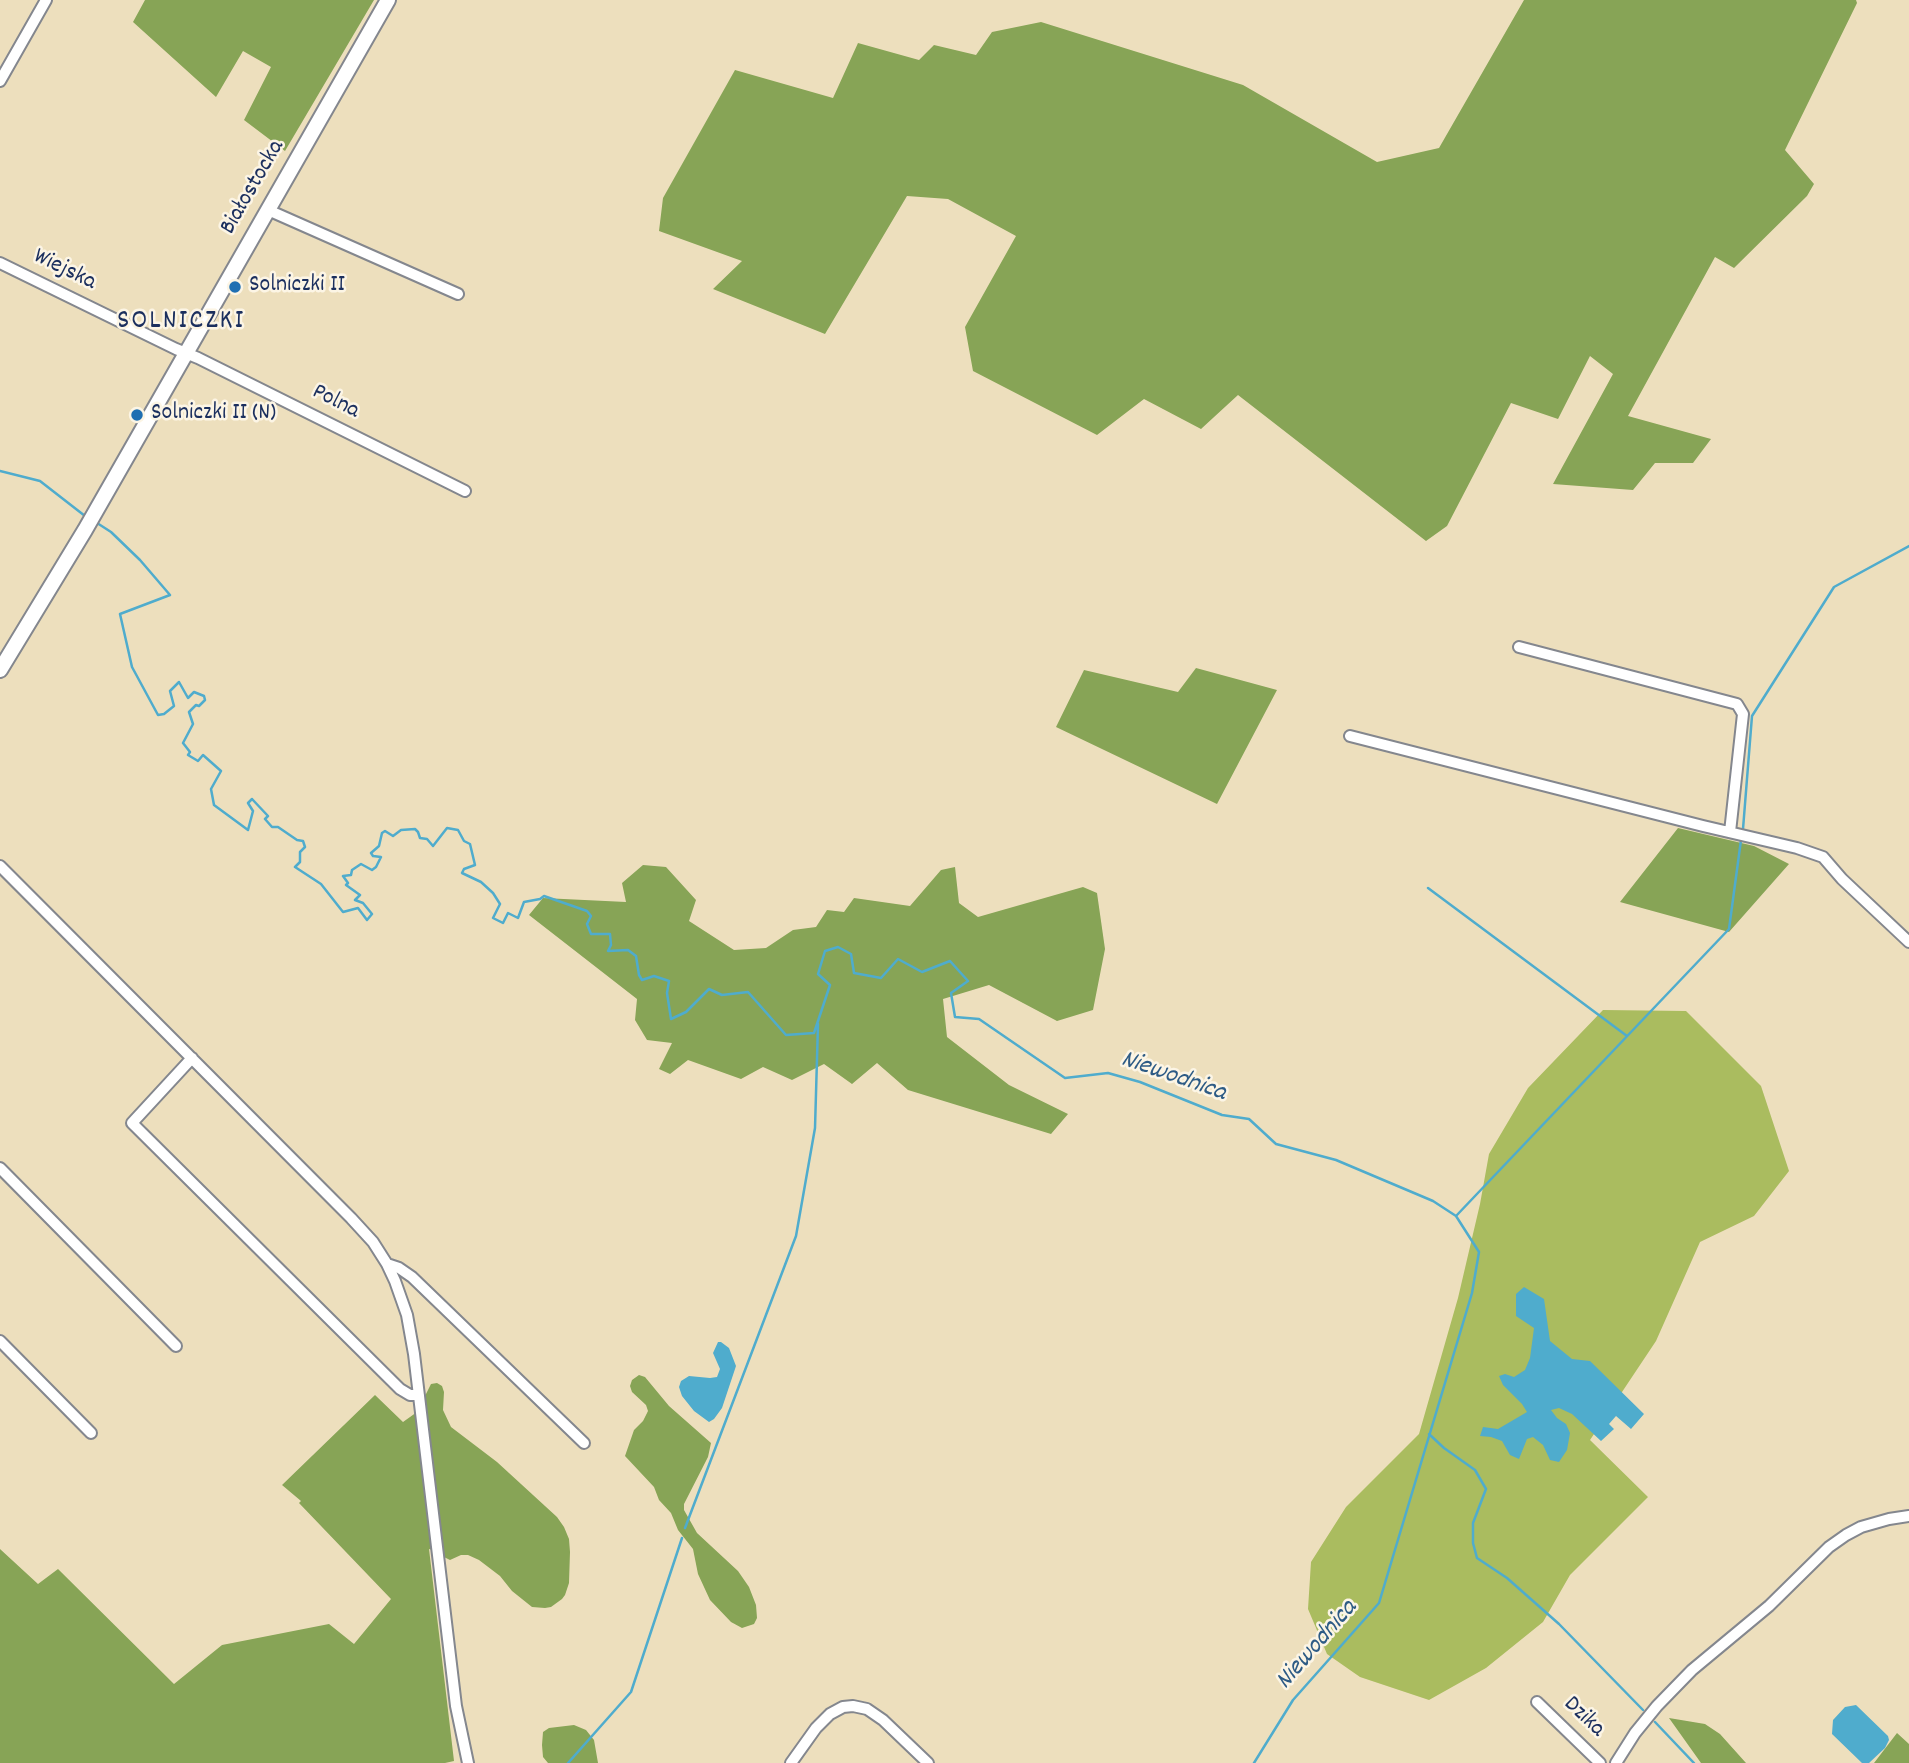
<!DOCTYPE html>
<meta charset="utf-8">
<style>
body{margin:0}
canvas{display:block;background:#eddfbd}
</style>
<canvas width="1909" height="1763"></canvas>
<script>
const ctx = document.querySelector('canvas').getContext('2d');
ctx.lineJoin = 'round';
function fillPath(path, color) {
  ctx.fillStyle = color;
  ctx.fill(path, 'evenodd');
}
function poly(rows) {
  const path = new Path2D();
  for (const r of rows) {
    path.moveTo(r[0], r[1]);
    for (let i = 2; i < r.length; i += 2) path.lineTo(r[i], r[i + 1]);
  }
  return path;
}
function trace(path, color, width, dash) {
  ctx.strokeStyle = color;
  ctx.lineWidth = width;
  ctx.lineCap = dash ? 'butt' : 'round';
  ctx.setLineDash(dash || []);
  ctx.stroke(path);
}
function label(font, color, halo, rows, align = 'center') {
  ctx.font = font + ' Dekko,sans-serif';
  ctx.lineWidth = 5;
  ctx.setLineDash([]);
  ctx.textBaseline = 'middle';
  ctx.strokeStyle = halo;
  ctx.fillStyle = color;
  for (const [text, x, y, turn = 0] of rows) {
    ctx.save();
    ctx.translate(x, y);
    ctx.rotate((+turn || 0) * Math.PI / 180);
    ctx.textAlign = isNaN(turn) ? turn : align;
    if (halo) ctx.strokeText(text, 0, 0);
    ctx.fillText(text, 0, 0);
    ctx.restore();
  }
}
fillPath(poly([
 [1603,1010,1686,1011,1761,1086,1789,1171,1754,1216,1700,1242,1656,1341,1590,1440,1648,1497,1570,1575,1543,1622,1486,1668,1429,1700,1360,1677,1327,1654,1308,1609,1311,1562,1346,1507,1419,1434,1458,1298,1480,1204,1489,1154,1528,1088]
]), '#aabc5f');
fillPath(poly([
 [145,0,374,0,285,151,244,120,271,67,243,51,216,97,133,22],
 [1524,0,1856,0,1857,3,1785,150,1814,184,1807,196,1734,268,1715,257,1628,416,1711,439,1693,463,1655,463,1633,490,1553,484,1613,374,1590,356,1558,419,1511,403,1447,526,1426,541,1238,395,1201,429,1144,399,1097,435,973,371,965,327,1016,236,948,199,907,196,825,334,713,289,742,261,659,231,663,198,735,70,833,98,858,43,919,60,934,45,976,55,992,32,1041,22,1243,85,1377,162,1439,148],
 [1196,668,1277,690,1217,804,1056,727,1084,670,1178,692],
 [1678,828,1754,846,1789,864,1729,932,1620,902],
 [643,865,666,867,696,900,689,921,734,950,766,948,793,930,816,927,827,910,844,912,854,898,910,906,941,870,955,867,959,903,978,917,1083,887,1097,893,1105,949,1093,1010,1057,1021,989,985,943,999,947,1037,1009,1085,1068,1114,1051,1134,908,1090,877,1063,852,1084,824,1064,792,1080,763,1067,741,1079,688,1060,670,1074,659,1069,672,1043,647,1040,635,1020,637,999,529,915,543,898,626,902,622,883],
 [639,1375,645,1377,669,1406,711,1443,708,1457,684,1504,684,1510,697,1533,738,1571,749,1587,756,1605,757,1618,754,1624,742,1628,731,1622,710,1600,698,1574,693,1549,678,1530,671,1513,659,1500,654,1487,625,1456,634,1430,643,1421,648,1411,646,1405,632,1392,630,1386,632,1380],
 [437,1383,442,1386,444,1392,443,1410,451,1427,497,1462,557,1517,564,1527,569,1539,570,1552,569,1583,565,1595,562,1599,551,1607,545,1608,532,1607,512,1591,500,1576,479,1560,468,1555,461,1555,450,1560,444,1557,440,1552,429,1549,454,1761,445,1763,0,1763,0,1549,38,1584,58,1569,174,1684,222,1645,329,1624,354,1644,391,1599,299,1503,301,1501,282,1485,375,1395,403,1422,417,1412,431,1384],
 [1669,1718,1705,1724,1720,1734,1746,1763,1701,1763],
 [574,1725,586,1730,594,1740,598,1763,548,1763,543,1757,542,1745,543,1732,549,1728],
 [1897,1733,1909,1744,1909,1763,1874,1763]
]), '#87a456');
fillPath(poly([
 [1524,1287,1544,1299,1550,1341,1572,1359,1590,1361,1644,1414,1631,1429,1616,1416,1609,1424,1614,1429,1601,1441,1572,1414,1559,1408,1551,1410,1557,1418,1566,1424,1570,1433,1567,1450,1559,1462,1550,1460,1543,1445,1533,1437,1527,1439,1519,1459,1510,1455,1502,1441,1491,1437,1480,1436,1483,1427,1498,1429,1527,1412,1522,1404,1503,1385,1499,1376,1505,1374,1514,1377,1525,1370,1530,1358,1534,1328,1516,1316,1516,1294],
 [718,1342,721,1342,729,1348,736,1366,722,1408,714,1419,709,1422,694,1411,682,1396,679,1387,681,1381,689,1376,710,1378,717,1377,720,1369,713,1353],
 [1856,1705,1888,1736,1889,1740,1885,1748,1869,1763,1862,1763,1832,1734,1833,1720,1845,1707]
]), '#4faccd');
trace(poly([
 [0,471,40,481,85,516],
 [94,521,111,532,140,560,170,595,120,614,132,667,158,715,164,714,174,706,170,691,179,682,188,698,194,692,204,696,205,700,199,706,196,705,189,712,193,724,183,743,190,752,188,755,198,761,203,755,221,771,211,789,214,805,248,830,253,811,248,803,252,799,268,816,265,819,272,827,278,827,297,840,303,841,305,847,300,852,300,862,295,867,321,884,343,912,358,908,367,920,372,914,363,903,355,900,360,895,346,885,348,883,343,876,351,875,352,870,361,864,372,870,376,867,381,857,373,856,371,853,379,846,382,833,385,831,393,836,401,830,415,829,418,832,420,838,427,839,433,846,447,828,458,830,464,841,470,844,475,865,464,869,462,873,481,882,493,893,500,904,493,918,503,923,508,913,518,918,524,902,540,899,544,896,587,911,591,916,587,924,591,934,610,934,611,945,608,951,628,950,636,956,639,975,642,980,654,976,669,981,667,993,671,1019,686,1012,709,989,722,995,748,992,786,1035,814,1033,830,985,818,974,825,951,838,947,851,954,854,973,881,978,898,959,922,972,950,961,968,981,951,993,955,1017,979,1019,1065,1078,1108,1073,1140,1082,1222,1115,1249,1119,1276,1144,1336,1160,1433,1201,1456,1216,1479,1252,1472,1293,1379,1603,1293,1700,1254,1763],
 [1743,829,1752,716,1834,587,1909,546],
 [1428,888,1627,1036],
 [1456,1216,1729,929,1741,840],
 [1429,1434,1444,1448,1475,1470,1486,1489,1473,1523,1473,1543,1477,1558,1507,1578,1559,1624,1643,1710],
 [685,1528,796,1236,815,1128,818,1024],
 [1655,1722,1694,1763],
 [568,1763,631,1692,682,1538]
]), '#4faccd', 2.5);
const street = poly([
 [0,81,46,0],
 [268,210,458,294],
 [0,263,176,349,198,358,465,491],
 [1519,647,1737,704,1743,714,1730,832],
 [1350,736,1703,826,1797,848,1823,857,1842,879,1909,942],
 [0,866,351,1218,373,1242,387,1264,395,1281,407,1315,414,1354,456,1706,468,1763],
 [192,1058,132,1123,400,1389,410,1395,419,1395],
 [0,1168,176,1346],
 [387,1264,399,1268,412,1277,584,1443],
 [0,1341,91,1433],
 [1537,1702,1600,1763],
 [791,1763,816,1728,830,1714,843,1707,853,1706,867,1709,883,1720,928,1763],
 [1616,1763,1635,1733,1657,1706,1692,1670,1769,1606,1829,1547,1846,1535,1861,1527,1889,1519,1909,1516]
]);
const secondary = poly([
 [0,670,85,530,388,0]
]);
trace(street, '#84878e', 14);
trace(secondary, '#84878e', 18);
trace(street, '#fff', 10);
trace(secondary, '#fff', 14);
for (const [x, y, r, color] of [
 [235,287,7,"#1f6fb2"],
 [137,415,7,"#1f6fb2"]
]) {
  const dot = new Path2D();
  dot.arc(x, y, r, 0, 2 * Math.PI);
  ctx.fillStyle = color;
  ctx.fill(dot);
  trace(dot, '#fcf5e5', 2.5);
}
label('24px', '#1b2f5e', '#fcf5e5', [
 ["Białostocka",254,188,-60],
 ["Wiejska",64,271,26],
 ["Polna",335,403,27],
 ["Dzika",1583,1718,44]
]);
label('24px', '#1b2f5e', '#fcf5e5', [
 ["Solniczki II",249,287],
 ["Solniczki II (N)",151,415]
], 'left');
label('italic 26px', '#2d5b85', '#fcf5e5', [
 ["Niewodnica",1173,1078,19],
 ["Niewodnica",1318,1646,-49]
]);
ctx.letterSpacing = '2px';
label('28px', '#1b2f5e', '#fcf5e5', [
 ["SOLNICZKI",181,323]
]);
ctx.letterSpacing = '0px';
</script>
